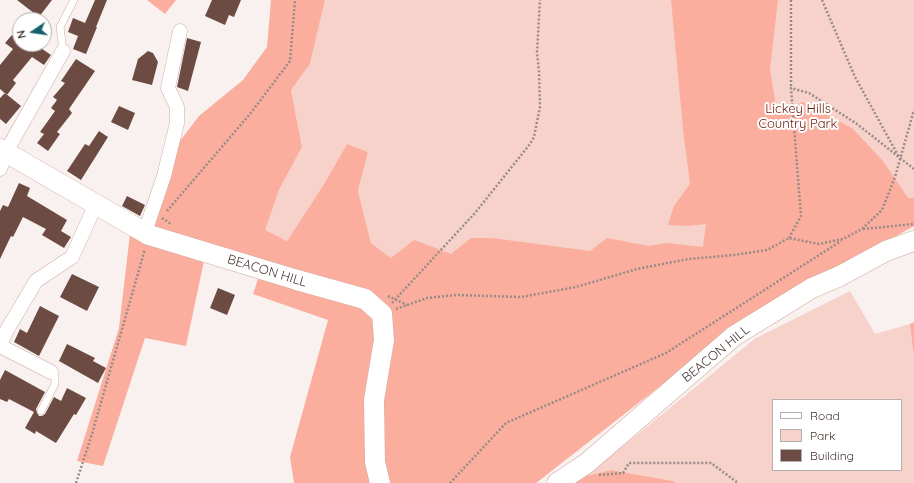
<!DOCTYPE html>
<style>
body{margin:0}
#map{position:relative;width:914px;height:483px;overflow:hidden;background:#f9f1ef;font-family:Quicksand,sans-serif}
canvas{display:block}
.legend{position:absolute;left:772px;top:399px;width:130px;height:72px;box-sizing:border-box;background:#fff;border:1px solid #b5afad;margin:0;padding:5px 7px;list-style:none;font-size:12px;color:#463632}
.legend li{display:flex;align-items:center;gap:8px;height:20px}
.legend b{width:20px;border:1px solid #b5afad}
.north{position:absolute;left:12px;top:12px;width:40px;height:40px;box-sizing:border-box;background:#fff;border:1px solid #b5afad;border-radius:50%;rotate:257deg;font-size:11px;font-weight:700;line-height:16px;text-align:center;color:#463632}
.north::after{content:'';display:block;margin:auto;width:14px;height:18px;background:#17616f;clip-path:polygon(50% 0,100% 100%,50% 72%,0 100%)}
</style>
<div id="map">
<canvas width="914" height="483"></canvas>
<ul class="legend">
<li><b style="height:5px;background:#fff"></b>Road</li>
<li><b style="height:11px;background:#f6d2ca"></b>Park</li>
<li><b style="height:11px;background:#6c4b43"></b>Building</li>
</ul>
<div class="north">N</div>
</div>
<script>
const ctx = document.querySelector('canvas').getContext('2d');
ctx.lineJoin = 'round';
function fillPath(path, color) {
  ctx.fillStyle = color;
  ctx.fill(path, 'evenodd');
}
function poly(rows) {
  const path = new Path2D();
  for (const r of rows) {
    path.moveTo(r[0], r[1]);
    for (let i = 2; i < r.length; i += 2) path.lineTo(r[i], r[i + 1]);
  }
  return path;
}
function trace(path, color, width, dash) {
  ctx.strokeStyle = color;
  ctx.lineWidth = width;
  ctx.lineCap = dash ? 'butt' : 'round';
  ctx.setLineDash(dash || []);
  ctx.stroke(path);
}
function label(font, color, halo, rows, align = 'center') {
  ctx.font = font + ' Quicksand,sans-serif';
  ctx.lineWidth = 4;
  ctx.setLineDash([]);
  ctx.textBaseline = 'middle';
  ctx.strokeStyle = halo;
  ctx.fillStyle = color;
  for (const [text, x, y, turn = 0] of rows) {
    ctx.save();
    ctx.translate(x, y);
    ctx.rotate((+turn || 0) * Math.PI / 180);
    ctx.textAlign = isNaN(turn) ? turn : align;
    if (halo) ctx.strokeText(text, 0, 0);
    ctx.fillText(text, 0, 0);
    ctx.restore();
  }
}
fillPath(poly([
 [325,0,914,0,914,226,742,322,536,483,391,258,371,243,358,191,368,152,347,144,324,184,287,241,264,230,279,190,302,147,291,90,310,64],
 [850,291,875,334,910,324,913,351,914,352,914,483,676,483,673,481,611,470,586,476,756,338],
 [773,400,901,400,901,470,773,470]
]), '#f6d2ca');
fillPath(poly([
 [147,0,176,0,165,14],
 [271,0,325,0,310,64,291,90,302,147,279,190,265,230,287,241,324,184,347,144,368,152,358,191,371,243,391,258,414,240,451,254,471,238,492,238,590,251,607,238,649,246,666,243,703,247,706,224,687,226,668,225,674,206,690,184,683,129,671,0,778,0,770,69,777,113,803,102,852,128,883,161,908,198,914,198,914,226,742,322,536,483,294,483,290,457,328,320,253,294,259,276,151,226,163,163,199,116,243,80,267,47],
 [130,234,205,256,186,346,145,338,103,466,77,461,119,328],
 [914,322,914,352,913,351,910,324],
 [611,470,673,481,676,483,575,483,586,476]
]), '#fbae9d');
fillPath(poly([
 [17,0,52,0,39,17],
 [95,0,107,0,96,27,97,27,86,54,73,49,78,36,68,32,73,18,85,23],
 [212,0,241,0,234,17,229,15,225,25,205,16],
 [12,35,20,42,20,44,35,44,51,55,44,65,32,57,13,80,16,83,7,95,0,89,0,65,13,49,5,43],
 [187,38,201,42,188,91,177,87],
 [148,51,153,53,158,62,152,85,132,80,138,59],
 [76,59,95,71,69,109,72,113,57,132,60,134,48,151,37,143,44,134,40,132,55,111,51,108,57,100,53,97,65,83,61,81],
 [5,93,21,106,6,124,0,119,0,98],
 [119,106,135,113,128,130,111,122],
 [99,131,108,137,81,180,67,171,85,144,89,146],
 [19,183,30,188,27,196,67,220,61,231,71,237,64,248,42,235,46,229,23,217,13,237,11,236,0,259,0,211,3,205,8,207],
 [127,196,145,205,140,216,122,206],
 [72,274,99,287,87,311,60,297],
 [218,288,235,295,227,315,210,308],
 [40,306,59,316,39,356,14,342,20,329,27,333],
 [67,344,95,358,93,361,106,368,98,383,59,361],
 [5,370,45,392,36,409,37,413,39,416,42,416,45,414,54,397,61,401,67,388,86,398,76,415,74,414,56,443,36,431,35,434,25,428,34,412,9,399,7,402,0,399,0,380]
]), '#6c4b43');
const lane = poly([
 [63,51,60,27,74,0],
 [41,411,55,384,55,377,51,372]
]);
const street = poly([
 [0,169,6,152,63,51],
 [145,232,164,176,177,123,177,107,168,88,180,31],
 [0,345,7,330,36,281,72,257,96,204],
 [0,346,51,372]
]);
const secondary = poly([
 [0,149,149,235,297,280,365,299,382,314,384,340,374,400,375,462,380,483],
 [557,483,587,463,734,336,812,288,840,276,886,251,914,241]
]);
trace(lane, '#d1aba2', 8);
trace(street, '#d1aba2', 15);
trace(secondary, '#d1aba2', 21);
trace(poly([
 [791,0,791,88],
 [822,0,855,77,899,157],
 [167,211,250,114,290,61,295,0],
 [162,218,171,224],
 [863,229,914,224],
 [789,238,801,216,791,88,809,93,857,124,914,169],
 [388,296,407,305],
 [392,303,475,213,530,144,534,137,540,107,539,72,537,52,540,0],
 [396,309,427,298,456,295,521,297,576,287,637,269,688,259,734,255,767,250,789,238,819,244,843,239,862,229,882,210,895,177,914,110],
 [599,475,623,473,629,463,711,463,738,483],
 [76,483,92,434,145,249],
 [450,483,506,423,666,353,841,241]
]), '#978b88', 2.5, [2, 2]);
trace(lane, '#fff', 7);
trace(street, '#fff', 14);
trace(secondary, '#fff', 20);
label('13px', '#6c1909', '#fff', [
 ["Lickey Hills",798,109],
 ["Country Park",798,124]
]);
label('13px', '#463632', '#fff', [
 ["BEACON HILL",267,271,17],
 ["BEACON HILL",716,354,-39]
]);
</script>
